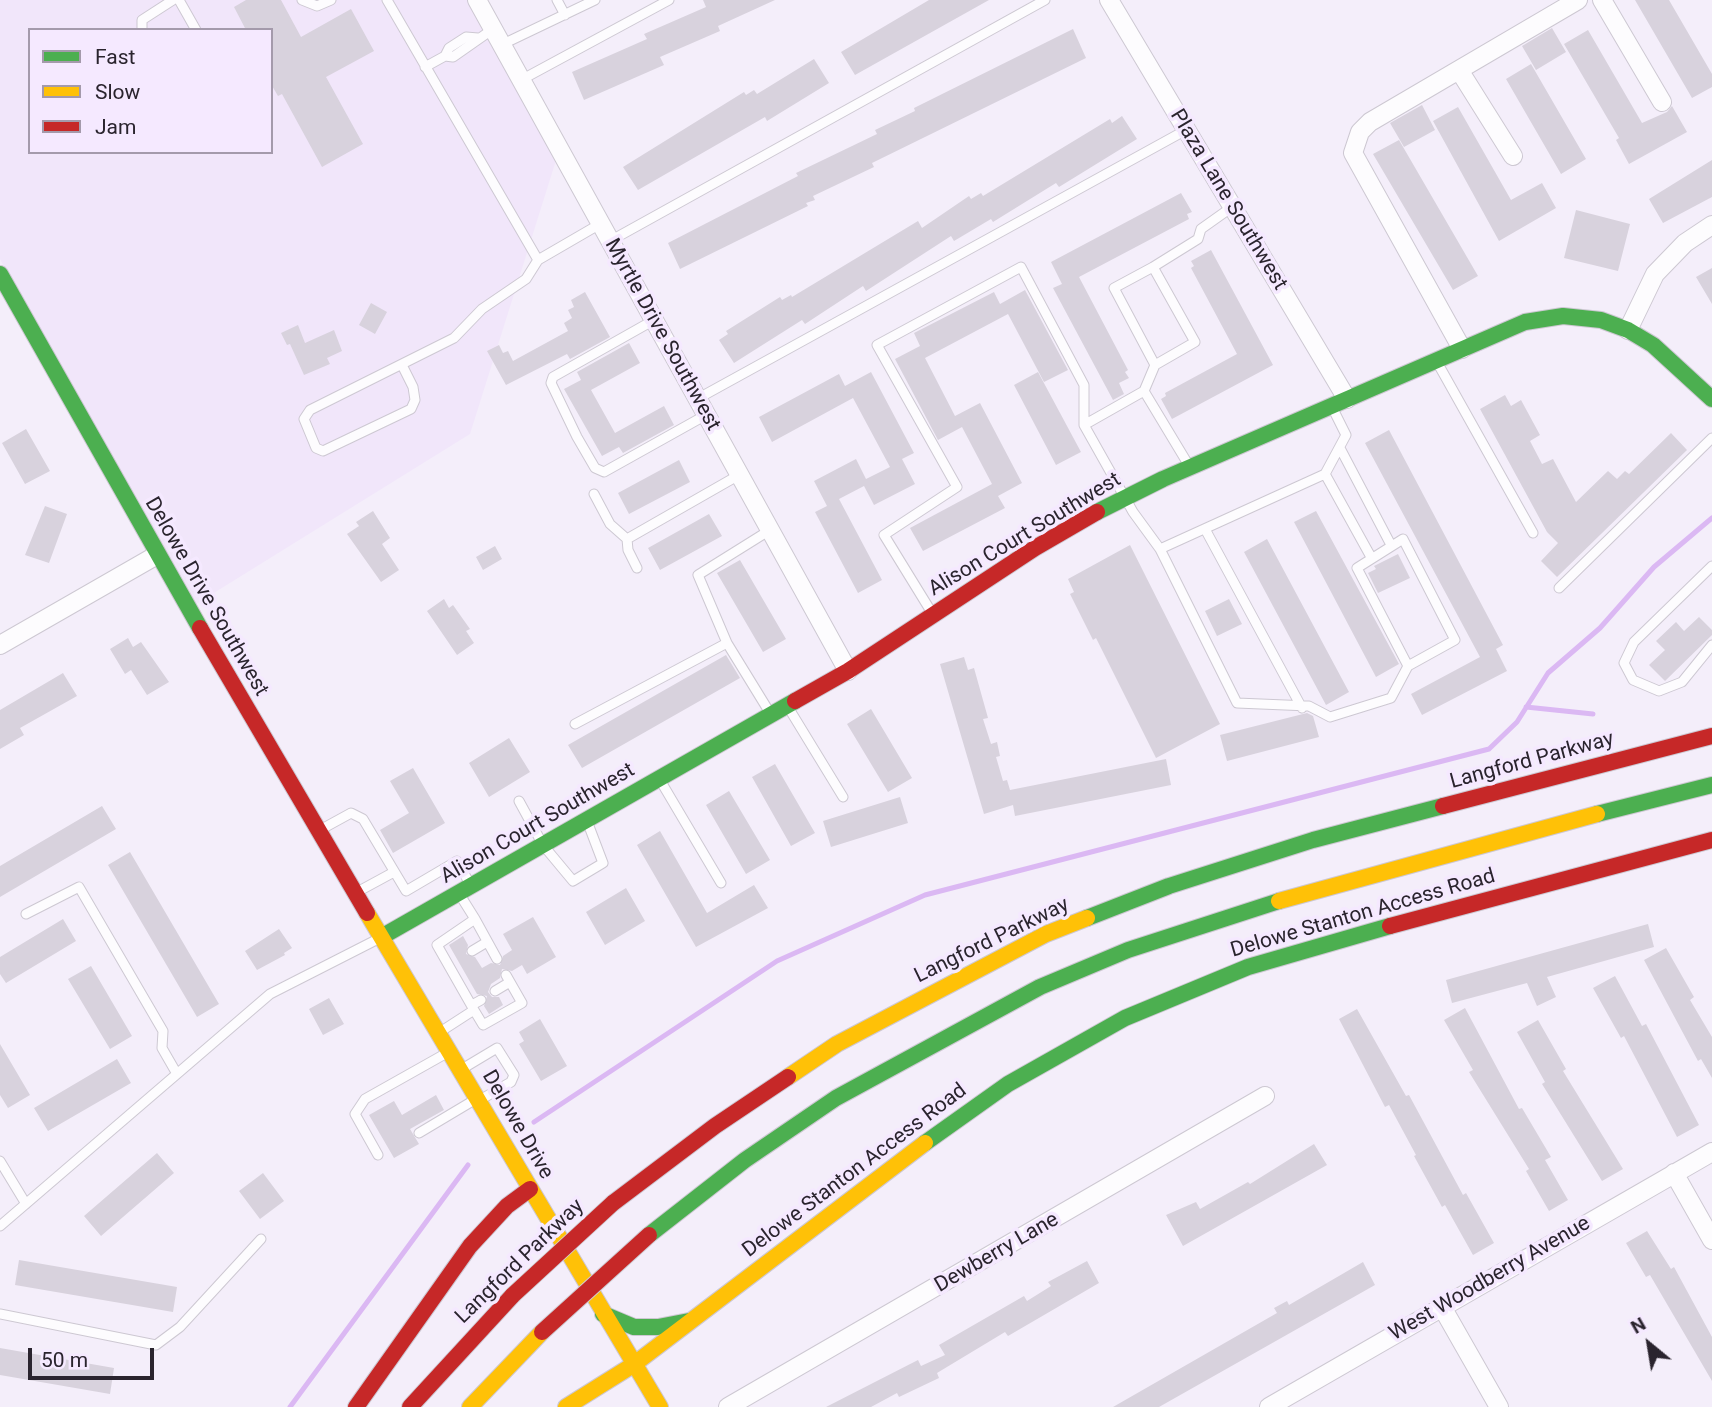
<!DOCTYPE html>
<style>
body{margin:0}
#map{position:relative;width:1712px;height:1407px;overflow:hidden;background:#f4eefa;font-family:Roboto,sans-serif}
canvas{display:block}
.legend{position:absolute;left:28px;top:28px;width:245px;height:126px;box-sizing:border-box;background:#f5e9ff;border:2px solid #a49aab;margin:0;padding:9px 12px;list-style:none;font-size:21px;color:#2a242e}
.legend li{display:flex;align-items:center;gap:14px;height:35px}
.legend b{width:35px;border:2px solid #a49aab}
.north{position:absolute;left:1614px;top:1309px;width:70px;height:70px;-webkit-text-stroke:5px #f5e9ff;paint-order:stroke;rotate:330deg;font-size:19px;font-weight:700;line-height:28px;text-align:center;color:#2a242e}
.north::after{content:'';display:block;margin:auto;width:24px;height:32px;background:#2a242e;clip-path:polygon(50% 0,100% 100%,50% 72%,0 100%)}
.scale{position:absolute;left:28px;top:1348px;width:126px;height:32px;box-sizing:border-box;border:4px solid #2a242e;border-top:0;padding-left:9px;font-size:21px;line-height:24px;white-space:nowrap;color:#2a242e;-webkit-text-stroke:5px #f5e9ff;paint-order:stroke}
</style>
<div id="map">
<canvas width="1712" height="1407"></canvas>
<ul class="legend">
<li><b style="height:9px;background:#4caf50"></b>Fast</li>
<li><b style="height:9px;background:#ffc107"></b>Slow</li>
<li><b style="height:9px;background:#c62828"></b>Jam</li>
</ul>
<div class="north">N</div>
<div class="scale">50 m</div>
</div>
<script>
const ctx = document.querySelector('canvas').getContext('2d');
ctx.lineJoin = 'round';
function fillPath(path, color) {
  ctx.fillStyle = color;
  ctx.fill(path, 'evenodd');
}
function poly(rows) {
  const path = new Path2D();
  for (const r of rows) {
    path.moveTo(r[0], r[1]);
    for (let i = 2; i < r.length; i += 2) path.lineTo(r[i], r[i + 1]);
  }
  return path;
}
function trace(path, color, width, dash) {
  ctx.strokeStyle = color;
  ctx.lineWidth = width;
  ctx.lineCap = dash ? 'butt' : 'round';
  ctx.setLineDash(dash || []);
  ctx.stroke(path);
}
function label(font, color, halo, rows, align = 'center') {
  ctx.font = font + ' Roboto,sans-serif';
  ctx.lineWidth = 7;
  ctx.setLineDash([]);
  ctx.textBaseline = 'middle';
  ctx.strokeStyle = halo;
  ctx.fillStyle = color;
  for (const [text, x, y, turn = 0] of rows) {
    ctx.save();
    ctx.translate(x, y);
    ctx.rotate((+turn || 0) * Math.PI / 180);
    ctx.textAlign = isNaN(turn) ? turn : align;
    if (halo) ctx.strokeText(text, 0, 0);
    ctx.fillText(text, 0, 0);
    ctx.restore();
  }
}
fillPath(poly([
 [0,0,470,0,558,154,470,434,188,609,0,259],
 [30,30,271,30,271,152,30,152]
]), '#f1e6fa');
trace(poly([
 [1526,707,1593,714],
 [534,1122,777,961,925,895,1489,749,1517,722,1548,673,1600,628,1654,567,1712,518],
 [290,1407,468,1165]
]), '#dbb8f3', 5);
fillPath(poly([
 [246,0,281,0,301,37,351,9,374,51,326,77,363,144,322,167,282,94,278,96,271,84,271,30,246,30,234,7],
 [703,0,775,0,718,26,720,31,660,57,664,65,584,100,572,72,647,39,644,34,706,7],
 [929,0,989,0,855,75,841,52],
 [1635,0,1669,0,1712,74,1712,87,1692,98],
 [1552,28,1566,52,1536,70,1522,46],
 [1073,29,1086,58,872,163,874,167,813,196,815,200,806,203,808,206,680,269,668,243,798,176,796,173,877,134,875,130,915,111,914,108],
 [1588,30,1642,123,1667,112,1672,106,1687,132,1629,164,1616,140,1619,138,1564,44],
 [814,59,829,83,767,121,765,117,638,190,623,167,744,92,746,95,754,90,757,94],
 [1531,64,1586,159,1561,174,1506,79],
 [1422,105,1435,130,1404,147,1390,123],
 [1458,107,1511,200,1542,183,1556,208,1499,241,1433,121],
 [1122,116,1137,139,1059,187,1056,183,993,222,991,219,954,241,951,236,866,291,863,286,805,324,802,320,734,363,719,340,728,334,726,331,780,297,782,300,791,295,792,297,918,221,922,228,969,196,971,199,981,193,983,196,1110,119,1112,123],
 [1399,140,1478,276,1453,290,1373,154],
 [1712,160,1712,197,1663,223,1649,199],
 [1181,193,1192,212,1187,214,1189,219,1079,277,1128,370,1125,372,1129,378,1119,383,1124,394,1113,400,1053,288,1062,284,1051,262],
 [1576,210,1630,224,1618,271,1564,258],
 [1211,250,1273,365,1172,419,1161,399,1166,396,1165,393,1237,354,1191,268,1194,266,1191,261],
 [1712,268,1712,304,1696,277],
 [1025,290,1068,370,1044,382,1008,314,925,358,955,416,980,403,1022,483,998,496,1005,508,923,551,910,528,992,484,962,427,938,440,895,359,920,346,914,333,994,292,1000,304],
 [585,292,610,337,570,359,567,354,506,385,487,351,499,345,503,353,508,351,513,361,568,331,564,323,572,318,568,310,574,307,571,300],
 [371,303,387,312,375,334,359,325],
 [298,325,305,343,334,330,342,351,327,358,330,364,304,375,290,344,287,345,281,333],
 [629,343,640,363,591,390,615,433,664,406,674,425,623,453,619,447,602,456,564,389,581,380,577,372],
 [871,372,914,453,902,459,915,484,874,505,864,486,839,499,882,580,858,593,815,512,827,506,814,481,856,459,866,479,890,467,853,398,772,442,759,417,839,374,845,386],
 [1038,372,1081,452,1056,465,1014,385],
 [1505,395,1511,406,1521,400,1540,435,1530,441,1542,464,1553,459,1576,502,1608,471,1617,479,1625,471,1629,474,1671,433,1687,450,1557,577,1541,561,1558,543,1547,532,1480,409],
 [26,429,50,471,25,484,2,443],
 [1389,430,1503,645,1496,649,1507,671,1422,715,1411,694,1480,657,1365,443],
 [679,460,690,482,629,514,618,493],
 [45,506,67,514,49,563,25,555],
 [373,511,390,538,382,544,399,570,381,582,347,534,359,526,356,522],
 [1316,511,1399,664,1376,677,1294,522],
 [709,514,722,536,660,570,648,548],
 [1267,539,1349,692,1326,705,1244,552],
 [1130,545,1220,724,1156,758,1096,638,1093,640,1070,594,1074,592,1068,579],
 [495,546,502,559,483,570,476,557],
 [1398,554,1410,578,1378,593,1368,573,1376,569,1374,566],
 [740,560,786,639,763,652,717,573],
 [444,599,449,608,453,605,470,629,466,631,474,643,457,655,427,611],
 [1229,599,1242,624,1217,636,1205,611],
 [1699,617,1712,630,1712,635,1665,681,1649,665,1665,650,1656,641,1676,622,1684,631],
 [128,638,133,647,141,642,169,682,147,695,131,670,125,674,110,649],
 [726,655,740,678,582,768,568,745],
 [964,657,968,670,974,668,988,718,983,719,991,744,997,742,1000,756,996,757,1003,781,1007,780,1010,790,1166,759,1171,785,1015,816,1013,805,984,814,940,664],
 [63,673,77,696,20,728,24,735,0,749,0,710],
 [871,709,912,778,888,792,847,724],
 [1307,713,1313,716,1319,737,1227,761,1220,735],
 [509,738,530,772,489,797,469,763],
 [775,764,815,833,791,846,752,777],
 [413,768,445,823,393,853,380,830,409,813,390,781],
 [729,791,770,860,746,874,706,805],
 [900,797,908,823,831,847,823,821],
 [102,806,116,829,0,897,0,866],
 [660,831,707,913,754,885,768,908,696,947,637,845],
 [130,852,219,1004,197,1017,108,865],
 [626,888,645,921,605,945,586,912],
 [533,917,556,957,527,974,522,965,512,971,502,969,500,978,491,984,488,992,492,997,499,997,503,1005,489,1014,484,1006,487,996,477,994,449,945,463,936,468,945,466,954,475,957,482,968,491,963,500,965,503,956,512,950,503,934],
 [63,919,76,941,6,983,0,974,0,957],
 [1648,924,1654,947,1547,977,1556,997,1537,1006,1527,983,1452,1003,1446,980],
 [279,929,292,948,284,953,285,955,257,970,245,951],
 [1666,948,1694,997,1690,1000,1712,1037,1712,1078,1701,1059,1698,1061,1644,960],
 [91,966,132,1036,110,1049,68,979],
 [1615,976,1642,1026,1646,1024,1699,1125,1677,1137,1624,1036,1621,1038,1593,988],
 [329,998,344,1024,323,1035,309,1009],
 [1465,1008,1519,1109,1522,1108,1551,1157,1545,1160,1568,1200,1549,1211,1526,1171,1529,1169,1469,1072,1473,1070,1444,1020],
 [1357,1009,1406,1096,1409,1095,1463,1195,1466,1193,1494,1243,1473,1255,1445,1205,1442,1207,1414,1156,1416,1155,1389,1105,1385,1107,1339,1019],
 [540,1019,567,1066,541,1081,519,1044,524,1041,519,1032],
 [1538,1020,1566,1069,1563,1071,1623,1169,1602,1181,1542,1084,1545,1082,1517,1032],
 [0,1044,30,1095,8,1108,0,1095],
 [117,1059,131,1083,48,1131,34,1108],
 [436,1095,444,1110,410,1129,419,1144,394,1158,369,1115,394,1101,402,1115],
 [1314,1144,1327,1165,1183,1246,1166,1215,1196,1202,1200,1209,1248,1182,1250,1184],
 [157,1153,174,1173,101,1236,84,1216],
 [263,1173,284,1201,260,1219,239,1191],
 [1647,1231,1671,1269,1674,1267,1712,1337,1712,1381,1650,1275,1646,1277,1626,1243],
 [19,1260,177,1287,173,1312,15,1285],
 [1087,1261,1099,1283,1008,1336,1005,1332,937,1373,939,1378,899,1397,897,1393,871,1407,826,1407,918,1360,921,1366,945,1355,939,1345,1024,1296,1027,1301,1051,1286,1048,1282],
 [1363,1262,1375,1285,1159,1407,1113,1407,1277,1313,1274,1308,1287,1301,1289,1305],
 [0,1348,114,1368,110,1394,0,1375]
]), '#d8d2dd');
const lane = poly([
 [179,0,196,30],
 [302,0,317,6,331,0],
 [387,0,538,260],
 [557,0,565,15],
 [142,30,142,20,173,0],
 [501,45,595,0],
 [445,56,449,48,466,37,478,38],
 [425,67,445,56,453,57,493,29],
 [521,80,669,0],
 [610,241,1045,0],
 [1153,267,1114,288,1155,365],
 [654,320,553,377,551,383,577,437,595,468,604,472,706,415],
 [1437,362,1533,533],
 [402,365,413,387,415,400,411,409,323,451,316,448,304,419,310,410,454,338,482,309,526,279,538,260,600,224],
 [1144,391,1188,464],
 [697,399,1186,130],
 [1084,425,1144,391,1155,365,1195,342,1153,267,1198,239,1201,229,1232,207],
 [1340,448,1391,545],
 [1325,474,1371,557],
 [594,494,610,524,627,539,739,475],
 [1205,529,1302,708],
 [770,530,698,575,727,643,770,713],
 [627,539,628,550,637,568],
 [1160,549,1325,474,1346,435,1332,407],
 [1712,566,1634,642,1624,663,1633,680,1659,691,1682,682,1712,645],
 [1559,588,1712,438],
 [932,613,884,535,957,487,877,345,1021,267,1084,385,1084,425,1133,512,1160,549,1237,703,1309,706,1330,717,1391,698,1408,666,1357,568,1403,539,1455,640,1408,666],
 [788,707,843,797],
 [575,724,727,643],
 [660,780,721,883],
 [519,801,543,845,573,881,603,863,587,821],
 [320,830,351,813,363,819,406,891,457,861,470,884],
 [359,891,394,872],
 [26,914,79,887,163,1031,162,1048,177,1074],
 [475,919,497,959],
 [472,951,487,942],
 [495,991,510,982],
 [472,1005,481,1000],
 [474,1010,483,1025,522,1003,506,975],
 [440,1032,474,1010,437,945,475,919,460,895],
 [462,1069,497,1048,514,1075,511,1082,480,1100],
 [419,1133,476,1099],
 [378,1155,355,1114,365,1099,445,1054],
 [0,1161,26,1204],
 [0,1226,270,994,378,939],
 [0,1314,156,1345,180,1327,261,1239]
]);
const street = poly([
 [477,0,848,671],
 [1109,0,1347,399],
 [1602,0,1662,102],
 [1459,70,1513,156],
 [1628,330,1655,274,1685,243,1712,225],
 [1462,349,1353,153,1360,132,1370,122,1578,0],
 [0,645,157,555],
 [1674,1173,1712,1240],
 [1442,1307,1499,1407],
 [728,1407,1265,1096],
 [1269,1407,1712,1152]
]);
const fast = poly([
 [0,274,200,628],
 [1097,512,1163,479,1525,322,1563,316,1601,320,1628,330,1653,345,1712,399],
 [1597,814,1712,785],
 [1087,918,1169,886,1313,840,1443,806],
 [383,936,795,701],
 [925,1143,1008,1084,1125,1018,1248,967,1390,926],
 [649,1235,745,1160,836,1098,1040,987,1128,950,1279,901],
 [603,1314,634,1327,658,1327,689,1321]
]);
const slow = poly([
 [1279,901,1597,814],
 [367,913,660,1407],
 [788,1077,837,1044,1046,934,1087,918],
 [633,1365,925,1143],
 [470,1407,542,1332],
 [566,1407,633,1365]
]);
const jam = poly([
 [200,628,367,913],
 [795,701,848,671,1035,548,1097,512],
 [1443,806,1712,736],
 [1390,926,1712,840],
 [613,1203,715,1126,788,1077],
 [356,1407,470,1246,507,1206,530,1189],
 [410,1407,513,1295]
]);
trace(lane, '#cdc8d2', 11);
trace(street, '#cdc8d2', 20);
trace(fast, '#cdc8d2', 18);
trace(slow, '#cdc8d2', 18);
trace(jam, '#cdc8d2', 18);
trace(lane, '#fdfcfe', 9);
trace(street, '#fdfcfe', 18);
trace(fast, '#4caf50', 16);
trace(slow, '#ffc107', 16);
trace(jam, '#c62828', 16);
const jamBridge = poly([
 [513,1295,613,1203],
 [542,1332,649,1235]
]);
trace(jamBridge, '#d0cdd4', 18, []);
trace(jamBridge, '#c62828', 16);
label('21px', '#2a242e', '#f5e9ff', [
 ["Plaza Lane Southwest",1228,200,59],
 ["Myrtle Drive Southwest",662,335,61],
 ["Alison Court Southwest",1025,535,-31],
 ["Delowe Drive Southwest",206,597,60],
 ["Langford Parkway",1532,761,-15],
 ["Alison Court Southwest",538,824,-30],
 ["Delowe Stanton Access Road",1363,914,-16],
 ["Langford Parkway",992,941,-26],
 ["Delowe Drive",517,1125,60],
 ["Delowe Stanton Access Road",855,1171,-37],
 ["Dewberry Lane",997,1253,-30],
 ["Langford Parkway",520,1262,-44],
 ["West Woodberry Avenue",1490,1279,-30]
]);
</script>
